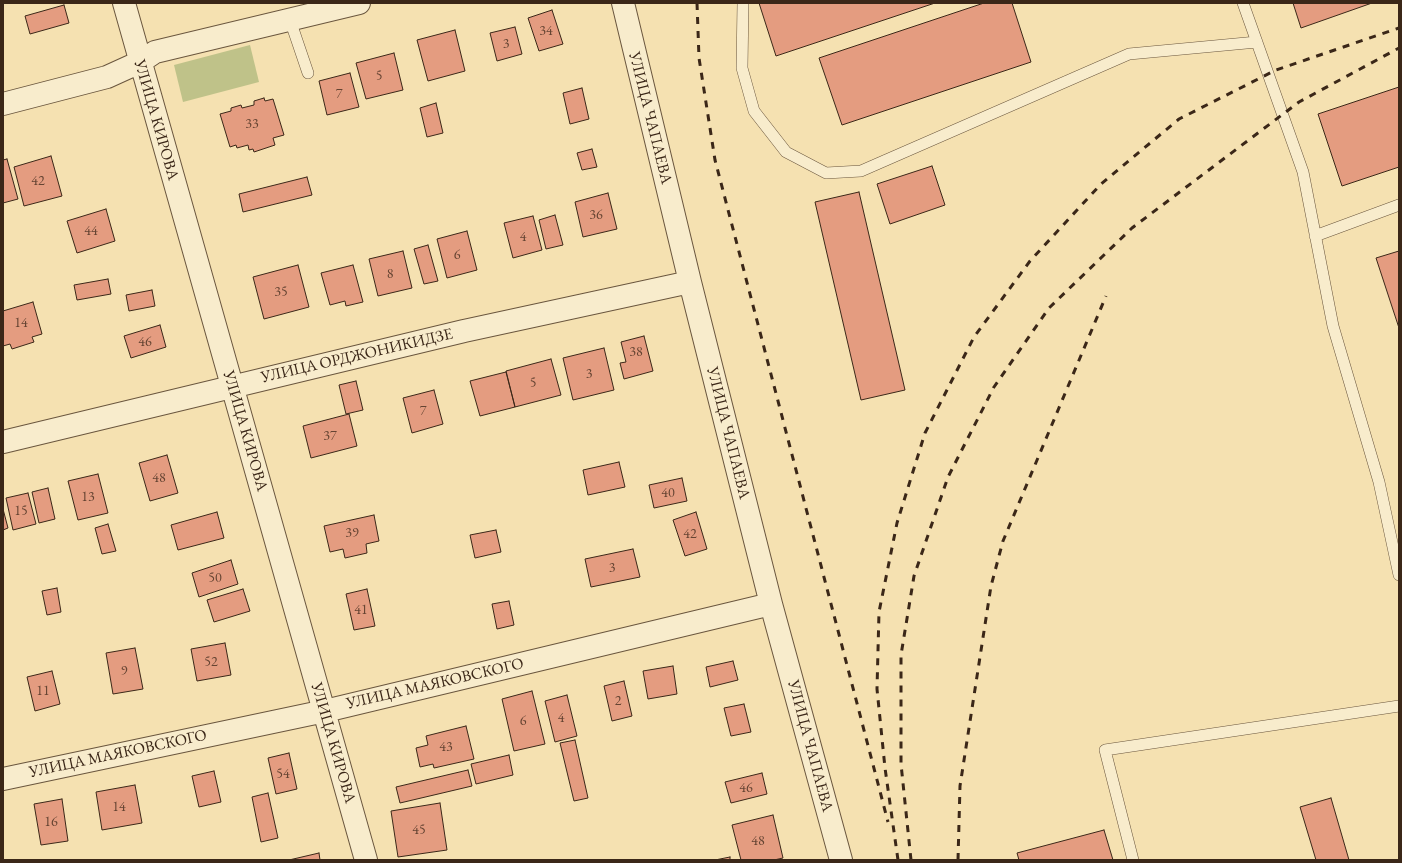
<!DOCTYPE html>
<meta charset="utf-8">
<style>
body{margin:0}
#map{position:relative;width:1402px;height:863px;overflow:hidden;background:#f5e1b1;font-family:"EB Garamond",serif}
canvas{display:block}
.frame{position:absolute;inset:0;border:4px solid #3b2718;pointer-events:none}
</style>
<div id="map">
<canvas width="1402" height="863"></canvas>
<div class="frame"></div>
</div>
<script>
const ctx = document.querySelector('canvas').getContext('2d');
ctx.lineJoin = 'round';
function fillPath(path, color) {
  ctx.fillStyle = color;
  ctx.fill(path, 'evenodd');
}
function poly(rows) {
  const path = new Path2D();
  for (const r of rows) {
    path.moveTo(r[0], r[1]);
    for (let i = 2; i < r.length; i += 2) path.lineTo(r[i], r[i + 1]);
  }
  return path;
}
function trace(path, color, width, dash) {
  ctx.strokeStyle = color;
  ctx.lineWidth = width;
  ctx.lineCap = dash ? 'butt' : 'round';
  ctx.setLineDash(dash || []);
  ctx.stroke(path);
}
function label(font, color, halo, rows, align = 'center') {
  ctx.font = font + ' "EB Garamond",serif';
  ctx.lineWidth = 3;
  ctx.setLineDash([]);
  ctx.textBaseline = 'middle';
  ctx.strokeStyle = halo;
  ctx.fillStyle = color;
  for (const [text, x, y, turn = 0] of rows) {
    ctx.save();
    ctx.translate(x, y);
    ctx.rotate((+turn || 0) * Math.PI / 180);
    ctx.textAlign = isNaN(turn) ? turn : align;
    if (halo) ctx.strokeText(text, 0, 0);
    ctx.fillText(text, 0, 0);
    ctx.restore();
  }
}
fillPath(poly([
 [250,45,259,82,183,102,174,65]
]), '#bfc289');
const building = poly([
 [759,3,935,3,776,56,759,3],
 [984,3,1012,3,1031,62,842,125,819,58,984,3],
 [1293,3,1372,3,1301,28,1293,3],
 [64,5,69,23,30,34,25,16,64,5],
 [552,10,563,44,539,51,528,18,552,10],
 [515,27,522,54,497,61,490,33,515,27],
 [455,30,465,71,428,81,417,40,455,30],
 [394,53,403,90,366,99,356,63,394,53],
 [350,73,359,107,327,115,319,81,350,73],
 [1399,87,1399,167,1342,186,1318,114,1399,87],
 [582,88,589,119,570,124,563,93,582,88],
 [264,98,265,101,273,99,284,135,273,138,275,145,254,152,253,149,249,150,248,145,237,148,236,145,230,147,220,114,231,111,231,108,241,105,242,108,254,105,254,101,264,98],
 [436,103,443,133,427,137,420,108,436,103],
 [592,149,597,167,582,170,577,153,592,149],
 [51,156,62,196,24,206,14,167,51,156],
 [7,159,18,199,3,203,3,160,7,159],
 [932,166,945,205,890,224,877,184,932,166],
 [307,177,312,195,243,212,239,194,307,177],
 [859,192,905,390,861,400,815,202,859,192],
 [608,193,617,229,583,237,575,202,608,193],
 [106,209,115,241,77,253,67,221,106,209],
 [555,215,563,245,546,249,539,220,555,215],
 [533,216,542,250,513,258,504,223,533,216],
 [467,231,477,270,447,278,437,239,467,231],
 [428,245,438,281,424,284,414,249,428,245],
 [403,251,412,288,378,296,369,259,403,251],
 [1399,251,1399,328,1376,258,1399,251],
 [298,265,309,307,264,319,253,277,298,265],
 [353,265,363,302,346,306,345,301,330,305,321,273,353,265],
 [108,279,111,294,77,300,74,285,108,279],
 [152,290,155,306,129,311,126,295,152,290],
 [33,302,42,334,32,337,34,342,12,349,10,344,3,346,3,311,33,302],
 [160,325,166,347,131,358,124,336,160,325],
 [644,336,653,371,624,379,620,363,626,362,621,342,644,336],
 [604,348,614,390,573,400,563,358,604,348],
 [551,359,561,395,515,407,506,371,551,359],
 [506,372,515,407,480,416,470,381,506,372],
 [356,381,363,410,346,414,339,385,356,381],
 [434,390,443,424,412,433,403,398,434,390],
 [349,414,357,446,311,458,303,426,349,414],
 [167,455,178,493,150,501,139,463,167,455],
 [619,462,625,487,588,495,583,470,619,462],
 [98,474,108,513,78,520,68,481,98,474],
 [682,478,687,501,654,508,649,485,682,478],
 [48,488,55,519,39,523,32,492,48,488],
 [28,493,36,524,13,530,6,498,28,493],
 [3,509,8,528,3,530,3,509],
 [217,512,224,538,178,550,171,525,217,512],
 [696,512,707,549,685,556,673,520,696,512],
 [374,515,379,541,366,544,367,553,345,558,343,549,330,552,324,526,374,515],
 [108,524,116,551,102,554,95,528,108,524],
 [496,530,501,552,475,558,470,535,496,530],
 [633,549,640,577,591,587,585,559,633,549],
 [231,560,238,584,199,597,192,573,231,560],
 [57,588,61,612,47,615,42,591,57,588],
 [243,589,250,611,214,622,207,600,243,589],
 [367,589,375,626,354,630,346,594,367,589],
 [509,601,514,625,497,629,492,604,509,601],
 [225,643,231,675,197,681,191,649,225,643],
 [135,648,143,689,113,694,106,653,135,648],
 [733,661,738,680,710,687,706,667,733,661],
 [673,666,677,694,648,699,643,671,673,666],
 [52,671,60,704,35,711,27,677,52,671],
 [624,681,632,716,612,721,604,686,624,681],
 [532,691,545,744,514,751,502,699,532,691],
 [567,695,577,736,555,742,545,701,567,695],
 [744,704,751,732,731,736,724,708,744,704],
 [466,726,474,759,434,768,433,764,420,767,416,748,428,745,426,736,466,726],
 [575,740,588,798,574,801,560,743,575,740],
 [289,753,297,789,276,794,268,758,289,753],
 [509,755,513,775,476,784,471,764,509,755],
 [468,770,472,786,400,803,396,787,468,770],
 [214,771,221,802,199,807,192,776,214,771],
 [762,773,767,794,731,803,725,782,762,773],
 [135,785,142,823,102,830,96,792,135,785],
 [268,793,278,838,261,842,252,797,268,793],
 [1331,798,1349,860,1316,860,1300,807,1331,798],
 [62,799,68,841,41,845,34,804,62,799],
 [440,803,447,850,398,857,391,811,440,803],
 [773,815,783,858,774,860,741,860,732,825,773,815],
 [1104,830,1113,860,1019,860,1017,853,1104,830],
 [319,853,320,860,289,860,319,853],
 [730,857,730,860,715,860,730,857]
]);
fillPath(building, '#e49c80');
trace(building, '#3b2718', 1);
const lane = poly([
 [743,3,742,68,754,111,786,152,826,173,861,171,1129,54,1257,42],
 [1243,3,1303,172,1333,326,1379,482,1399,575],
 [290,20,308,73],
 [1315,236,1399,205],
 [1133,860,1105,750,1399,706]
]);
const street = poly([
 [124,3,366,860],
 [623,3,690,282,771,604,841,860],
 [3,104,107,77,140,62,155,52,359,3],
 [3,442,464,331,690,282],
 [3,779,325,711,771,604]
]);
trace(lane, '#6a563e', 12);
trace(street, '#6a563e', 24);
trace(lane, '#f8eccc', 11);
trace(street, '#f8eccc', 22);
trace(poly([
 [697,3,699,58,715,160,888,822],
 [898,860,885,768,877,689,879,612,897,523,925,433,974,337,1030,261,1101,184,1179,119,1276,70,1399,28],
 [911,860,901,764,901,655,914,576,948,477,994,387,1049,308,1132,228,1299,102,1399,48],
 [958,860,960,786,991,586,1003,541,1106,296]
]), '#3b2718', 3, [7, 7]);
label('14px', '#654432', null, [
 ["34",546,31],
 ["3",506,44],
 ["5",379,76],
 ["7",339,94],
 ["33",252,124],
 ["42",38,181],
 ["36",596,215],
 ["44",91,231],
 ["4",523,237],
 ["6",457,255],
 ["8",390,274],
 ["35",281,292],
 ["14",21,323],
 ["46",145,342],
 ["38",636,352],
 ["3",589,374],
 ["5",533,383],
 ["7",423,411],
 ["37",330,436],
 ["48",159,478],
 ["40",668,493],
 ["13",88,497],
 ["15",21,511],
 ["39",352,533],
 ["42",690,534],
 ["3",612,568],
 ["50",215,578],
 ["41",361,610],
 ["52",211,662],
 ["9",124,671],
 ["11",43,691],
 ["2",618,701],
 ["4",561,718],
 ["6",523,721],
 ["43",446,747],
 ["54",283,774],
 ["46",746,788],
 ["14",119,807],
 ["16",51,822],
 ["45",419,830],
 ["48",758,841]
]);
label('16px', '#3b2718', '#f8eccc', [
 ["УЛИЦА ЧАПАЕВА",650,118,76],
 ["УЛИЦА КИРОВА",156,120,74],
 ["УЛИЦА ОРДЖОНИКИДЗЕ",357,356,-13],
 ["УЛИЦА КИРОВА",245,431,74],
 ["УЛИЦА ЧАПАЕВА",728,433,76],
 ["УЛИЦА МАЯКОВСКОГО",435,684,-13],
 ["УЛИЦА КИРОВА",333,743,74],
 ["УЛИЦА ЧАПАЕВА",810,746,75],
 ["УЛИЦА МАЯКОВСКОГО",118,754,-12]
]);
</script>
